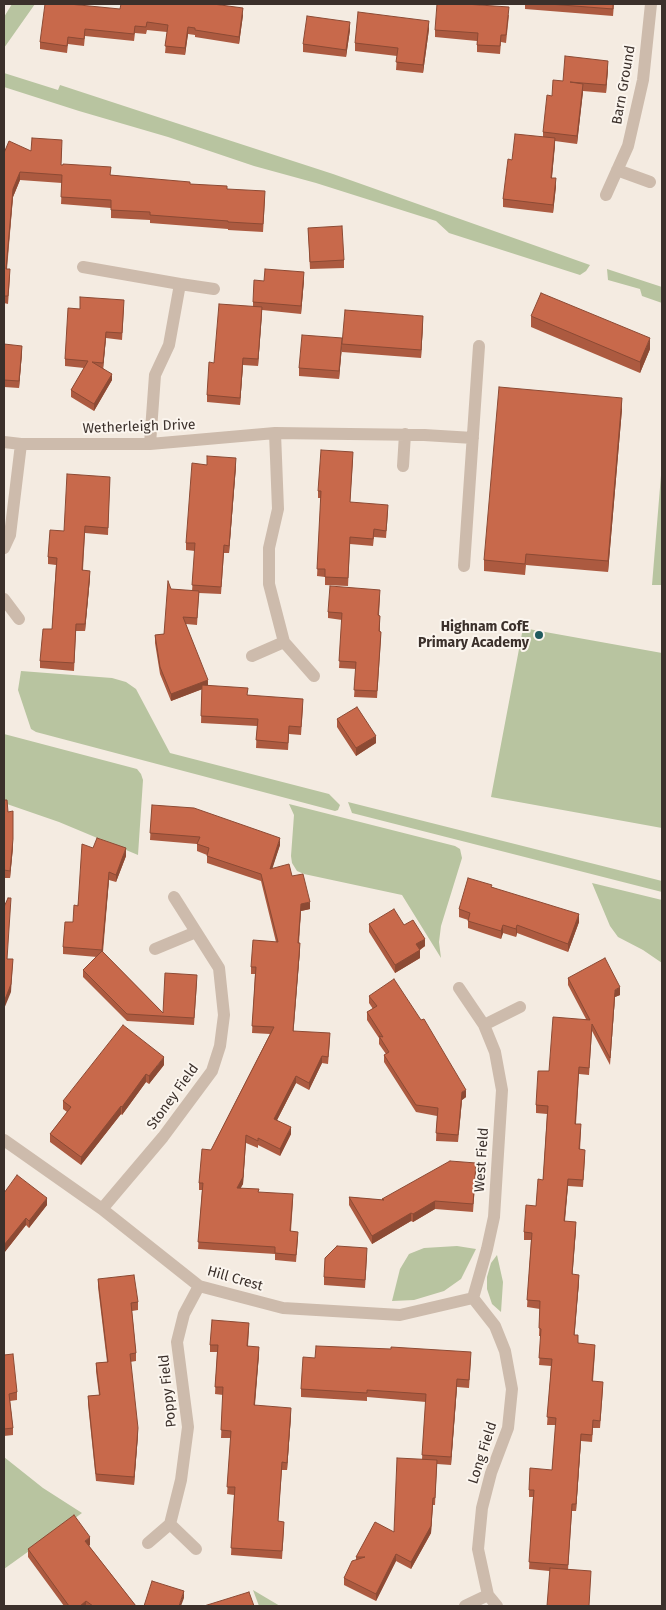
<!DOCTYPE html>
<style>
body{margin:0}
#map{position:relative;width:666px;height:1610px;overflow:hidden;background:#f4ebe1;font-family:"Fira Sans",sans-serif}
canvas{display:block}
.frame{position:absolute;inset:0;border:5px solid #3b302b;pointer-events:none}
</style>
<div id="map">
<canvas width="666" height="1610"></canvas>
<div class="frame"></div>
</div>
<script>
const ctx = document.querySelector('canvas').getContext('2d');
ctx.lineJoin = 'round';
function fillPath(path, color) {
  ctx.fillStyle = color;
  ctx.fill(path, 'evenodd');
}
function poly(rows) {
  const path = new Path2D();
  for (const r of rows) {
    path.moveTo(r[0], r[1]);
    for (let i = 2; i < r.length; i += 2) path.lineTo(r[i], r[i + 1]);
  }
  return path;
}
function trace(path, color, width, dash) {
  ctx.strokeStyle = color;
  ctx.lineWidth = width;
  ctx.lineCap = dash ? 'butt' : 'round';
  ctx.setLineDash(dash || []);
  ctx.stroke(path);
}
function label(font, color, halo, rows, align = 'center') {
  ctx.font = font + ' "Fira Sans",sans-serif';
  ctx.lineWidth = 4;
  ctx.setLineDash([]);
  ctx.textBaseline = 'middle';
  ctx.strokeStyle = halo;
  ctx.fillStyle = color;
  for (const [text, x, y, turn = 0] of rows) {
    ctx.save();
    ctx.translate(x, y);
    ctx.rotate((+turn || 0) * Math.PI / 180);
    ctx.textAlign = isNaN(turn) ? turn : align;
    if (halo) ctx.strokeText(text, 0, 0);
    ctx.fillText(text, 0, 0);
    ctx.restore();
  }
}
fillPath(poly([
 [12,4,35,4,4,48,4,17],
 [4,73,58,90,60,85,176,123,333,174,590,265,586,271,580,275,449,233,436,221,316,183,254,166,168,137,79,111,4,87],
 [607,269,662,287,662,303,642,296,640,289,608,280],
 [662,463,662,585,652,585],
 [523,628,662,653,662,828,491,797],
 [21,671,112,678,126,682,136,689,170,753,329,794,340,805,338,810,335,811,36,732,31,729,18,690],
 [4,734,137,769,141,774,143,780,138,855,59,822,4,803],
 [348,802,662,881,662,892,352,813],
 [289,804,455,846,460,849,462,858,441,926,439,942,441,958,402,895,304,874,297,871,292,863,291,856,294,815],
 [592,883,662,900,662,963,643,950,618,937,610,926],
 [457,1246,476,1249,461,1279,444,1291,414,1300,392,1301,400,1269,409,1254,424,1248],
 [497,1255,503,1282,501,1312,492,1304,487,1289,487,1277,491,1263],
 [4,1457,43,1488,82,1513,4,1569],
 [253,1590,280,1606,259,1606]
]), '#b8c4a0');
trace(poly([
 [424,435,473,438],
 [464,566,479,346]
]), '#cdbbac', 12);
trace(poly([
 [617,170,650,182],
 [606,195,628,146,643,80,651,4],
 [83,267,180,284,169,345,155,375,150,444],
 [180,284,214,289],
 [275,433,278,509,269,548,269,584,284,642,314,676],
 [4,442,21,444,150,444,275,433,424,435],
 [403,466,405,434],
 [4,548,10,535,21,444],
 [4,599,19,619],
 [252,656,284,642],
 [155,949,196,932],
 [459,988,484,1025,495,1052,502,1090,494,1217,487,1249,473,1298],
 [484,1025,520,1007],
 [4,1140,102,1209,199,1286,283,1308,400,1315,473,1298],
 [102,1209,163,1137,212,1071,220,1046,224,1015,219,968,174,897],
 [170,1524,196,1549],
 [148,1543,170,1524,181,1480,188,1427,177,1342,184,1314,199,1286],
 [488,1595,497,1606],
 [465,1606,488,1595,478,1549,482,1508,491,1473,508,1428,512,1389,505,1351,495,1326,473,1298]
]), '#cdbbac', 12);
fillPath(poly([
 [525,4,614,4,613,16,525,9],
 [120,9,243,15,239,44,195,37,195,35,188,34,185,55,165,53,167,32,147,30,146,34,135,33,134,41,85,36,84,46,68,44,67,53,40,49,40,42],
 [509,15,506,43,501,42,500,54,477,52,477,41,435,37,435,30],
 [429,29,423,73,396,70,397,56,355,51,355,43],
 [350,30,346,57,303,52,303,44],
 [608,69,606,93,583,91,577,144,555,141,552,178,556,186,553,213,503,207,503,199,512,160,543,137,543,132,552,96,563,81],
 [62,148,61,165,111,175,190,184,227,189,265,199,263,232,228,230,228,229,150,223,150,220,111,218,111,208,61,204,62,183,20,180,13,197,7,269,10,277,8,304,4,303,4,153],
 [308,228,344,260,344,268,310,269],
 [304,280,301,314,262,310,258,366,243,365,240,405,207,402,207,395,214,363,253,307,253,302,264,281],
 [124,307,122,340,106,338,103,368,112,380,94,411,71,397,71,390,84,368,65,366,65,359,80,309],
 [531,316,650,349,640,373,531,327],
 [423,324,421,358,342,352,342,344],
 [4,344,22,353,19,388,4,387],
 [342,346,339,379,299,376,299,368],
 [622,409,608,572,526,565,525,575,484,571,484,560],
 [353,460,350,502,388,512,386,538,374,537,373,546,350,544,348,586,325,585,325,577,317,576,321,498,318,498,318,491],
 [207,465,236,466,229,553,224,553,221,594,199,593,197,625,186,624,208,685,248,695,303,707,301,735,289,734,288,750,256,748,257,726,201,723,202,689,171,701,160,674,155,643,155,635,164,634,171,589,192,591,195,551,186,550,186,543],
 [110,477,108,535,85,533,83,570,90,578,85,631,76,631,74,671,40,668,40,661,52,629,56,565,48,564,48,557,64,531],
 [380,597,379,615,380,622,380,631,381,638,377,698,354,697,356,669,339,668,342,620,328,618,328,612],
 [337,719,376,743,356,756,337,727],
 [4,800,8,812,13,847,10,878,4,878],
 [152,805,280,845,272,868,292,876,310,909,301,911,299,943,300,950,293,1031,330,1040,328,1064,322,1063,309,1090,296,1083,277,1120,291,1134,280,1156,258,1145,258,1148,246,1143,243,1184,240,1188,259,1192,293,1201,291,1231,298,1239,296,1262,275,1260,275,1254,198,1249,202,1190,199,1190,199,1183,211,1150,270,1034,252,1033,255,974,251,974,251,967,276,942,261,881,207,863,207,855,197,851,197,844,150,840],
 [93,848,126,856,116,882,109,880,103,952,163,1013,197,982,194,1025,127,1021,83,977,83,970,97,957,63,954,63,947,73,922],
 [492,887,579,922,568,952,517,933,516,937,503,933,501,939,468,928,468,920,459,917,459,909],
 [369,924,404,925,425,946,420,950,420,958,395,973,369,932],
 [568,978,620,995,615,997,610,1065,592,1031,589,1075,579,1074,576,1124,581,1132,580,1150,585,1157,583,1187,568,1186,565,1221,576,1229,572,1274,579,1282,574,1335,578,1343,595,1352,593,1381,603,1389,600,1428,593,1428,592,1442,581,1441,576,1511,572,1511,568,1570,591,1579,549,1571,529,1569,533,1497,529,1497,529,1490,552,1470,556,1425,547,1425,551,1366,539,1365,541,1336,539,1336,540,1309,527,1307,531,1240,524,1240,524,1232,536,1206,543,1180,547,1114,536,1113,536,1105,549,1071,586,1019,568,985],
 [369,996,466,1097,462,1100,458,1142,436,1141,437,1116,416,1112,384,1062,384,1055,386,1054,379,1044,379,1038,367,1020,367,1012,373,1009,369,1003],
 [164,1065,149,1084,146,1082,122,1115,121,1114,81,1165,50,1142,50,1134,67,1112,63,1109,63,1101],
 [476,1171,473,1212,435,1209,413,1222,411,1221,372,1244,349,1205,349,1197,382,1200,382,1199],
 [4,1193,47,1205,29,1228,26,1225,4,1253],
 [367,1256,365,1288,324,1285,324,1277],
 [98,1279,138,1302,138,1310,132,1311,136,1353,136,1361,130,1362,138,1435,134,1485,96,1481,88,1404,88,1396,99,1395,96,1371,96,1363,107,1362,98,1287],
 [249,1330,248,1346,259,1354,255,1405,291,1416,287,1470,282,1470,278,1521,284,1529,282,1559,231,1555,234,1495,227,1494,231,1438,221,1438,223,1395,215,1394,217,1352,210,1352,210,1345],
 [4,1355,17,1392,17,1400,10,1401,13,1428,13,1435,4,1436],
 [471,1359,469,1388,457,1387,451,1465,437,1464,435,1505,433,1505,431,1533,411,1569,396,1561,376,1601,344,1585,344,1578,356,1560,356,1557,394,1532,422,1459,426,1402,367,1397,367,1401,301,1397,301,1389],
 [90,1545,89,1546,136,1606,64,1606,28,1557,28,1549]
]), '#ac5a40');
fillPath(poly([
 [243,8,243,15,239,44,239,37],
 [429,21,429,29,423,73,423,65],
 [350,22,350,30,346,57,346,50],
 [188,27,188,34,185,55,185,48],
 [608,61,608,69,606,93,606,85],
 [583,84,583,92,577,144,577,136],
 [555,138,555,146,551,186,551,178],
 [20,172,20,180,13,197,6,276,13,189],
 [556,178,556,186,553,213,553,205],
 [304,272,304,280,301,314,301,306],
 [262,307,262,314,258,366,258,359],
 [423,316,423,324,421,358,421,350],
 [106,332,106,338,103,370,103,363],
 [342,338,342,346,339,379,339,371],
 [650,338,650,349,640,373,640,362],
 [22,346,22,353,19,388,19,381],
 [243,358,243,365,240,405,240,398],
 [112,374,112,380,94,411,94,404],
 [622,398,622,409,608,572,608,561],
 [236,458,236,466,229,553,229,546],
 [90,571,90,578,85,631,85,624],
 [208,680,208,687,171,701,171,694],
 [376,736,376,743,356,756,356,748],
 [280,838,280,845,270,876,270,869],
 [13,839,13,847,10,878,10,871],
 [126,848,126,856,116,882,116,875],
 [109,872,109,880,102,957,102,950],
 [310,902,310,909,301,911,298,950,301,904],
 [579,914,579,922,568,952,568,944],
 [503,925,503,933,501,939,501,931],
 [517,925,517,933,516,937,516,929],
 [425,939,425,946,416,952,416,944],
 [300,943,300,950,293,1038,293,1031],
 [420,950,420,958,395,973,395,965],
 [13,959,11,992,4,1009,4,1002],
 [620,987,620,995,615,997,610,1065,615,990],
 [322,1056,322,1063,309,1090,309,1083],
 [164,1057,164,1065,149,1084,149,1076],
 [146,1074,146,1082,122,1115,122,1107],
 [296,1076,296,1083,274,1126,274,1119],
 [466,1090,466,1097,462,1100,458,1142,462,1092],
 [121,1106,121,1114,81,1165,81,1157],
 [291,1127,291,1134,280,1156,280,1149],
 [246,1135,243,1184,237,1195,237,1188],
 [568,1179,568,1186,564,1228,564,1221],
 [47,1198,47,1205,29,1228,29,1221],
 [435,1201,435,1209,413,1222,413,1214],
 [411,1213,411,1221,372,1244,372,1236],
 [26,1218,26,1225,4,1253,4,1245],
 [576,1222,576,1229,572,1282,572,1274],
 [579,1275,579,1282,574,1342,574,1335],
 [259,1347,259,1354,254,1413,254,1405],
 [457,1379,457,1387,451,1465,451,1457],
 [291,1408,291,1416,287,1470,287,1463],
 [138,1428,138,1435,134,1485,134,1477],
 [581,1434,581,1441,576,1511,576,1504],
 [433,1498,431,1533,411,1569,411,1562],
 [90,1537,90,1545,85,1548,85,1541],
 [396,1554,396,1561,376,1601,376,1594],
 [184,1591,184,1598,181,1606,179,1606],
 [86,1601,86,1606,80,1606]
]), '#8c4a34');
const building = poly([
 [45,4,69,4,120,9,121,4,213,4,243,8,239,37,195,30,195,28,188,27,185,48,165,46,168,25,147,22,146,27,135,26,134,34,85,29,84,39,68,37,67,46,40,42,45,4],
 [437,4,465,4,509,7,506,35,501,35,500,46,477,45,478,33,435,30,437,4],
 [549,4,613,4,613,9,549,4],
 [358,12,429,21,423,65,396,62,398,48,355,43,358,12],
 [307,16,350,22,346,50,303,44,307,16],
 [565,56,608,61,606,85,570,82,583,84,577,136,543,132,547,95,552,96,553,80,563,81,565,56],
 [515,134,555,138,551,178,556,178,553,205,503,199,508,159,512,160,515,134],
 [32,138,62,140,61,165,63,165,63,164,111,167,110,175,190,182,190,184,227,186,227,189,265,191,263,224,228,222,228,221,150,215,150,212,111,210,111,200,61,197,62,175,20,172,13,189,6,269,10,269,8,296,4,296,4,153,9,141,31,151,32,138],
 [342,226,344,260,310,262,308,228,342,226],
 [265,269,304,272,301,306,253,302,254,280,264,281,265,269],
 [541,293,650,338,640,362,531,316,541,293],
 [80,297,124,300,122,333,106,332,103,363,92,362,112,374,94,404,71,390,88,361,65,359,68,308,80,309,80,297],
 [219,304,262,307,258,359,243,358,240,398,207,395,209,362,214,363,219,304],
 [345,310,423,316,421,350,342,344,345,310],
 [302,335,342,338,339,371,299,368,302,335],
 [4,344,22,346,19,381,4,380,4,344],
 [499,387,622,398,608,561,526,554,525,564,484,560,499,387],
 [321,450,353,452,350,502,388,505,386,531,374,529,373,539,350,537,348,578,325,577,325,569,317,569,321,491,318,491,321,450],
 [207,456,236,458,229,546,224,545,221,587,192,585,195,543,186,543,192,463,207,465,207,456],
 [67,474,110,477,108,528,85,526,82,570,90,571,85,624,76,624,74,663,40,661,43,629,52,629,57,558,48,557,50,530,64,531,67,474],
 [168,581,171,589,199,591,197,618,183,617,208,680,171,694,160,667,155,635,164,634,168,581],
 [330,586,380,590,378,615,380,616,379,631,381,632,377,691,354,690,356,662,339,661,342,613,328,612,330,586],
 [202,685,248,688,247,695,303,699,301,727,289,726,288,743,256,740,258,719,201,716,202,685],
 [357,707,376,736,356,748,337,719,357,707],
 [4,800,7,800,8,812,13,811,13,839,10,871,4,870,4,800],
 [152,805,194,808,280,838,270,869,289,864,292,876,303,874,310,902,301,904,298,943,300,943,293,1031,330,1033,328,1057,322,1056,309,1083,296,1076,274,1119,291,1127,280,1149,258,1138,258,1141,246,1135,243,1177,237,1188,259,1189,258,1192,293,1194,290,1231,298,1232,296,1255,275,1253,275,1247,198,1242,203,1183,199,1183,202,1149,211,1150,274,1027,252,1026,256,967,251,967,253,940,278,942,261,874,207,856,209,848,197,844,200,837,150,833,152,805],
 [97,838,126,848,116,875,109,872,102,950,63,947,65,922,73,922,74,905,78,906,82,844,93,848,97,838],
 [468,878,492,885,491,887,579,914,568,944,517,925,516,929,503,925,501,931,468,921,470,913,459,909,468,878],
 [8,898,11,898,7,959,13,959,11,984,4,1002,4,907,8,898],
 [394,909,404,925,413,920,425,939,416,944,420,950,395,965,369,924,394,909],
 [102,951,163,1013,165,973,197,975,194,1018,127,1014,83,970,102,951],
 [605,958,620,987,615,990,610,1058,592,1024,589,1068,579,1067,575,1124,581,1124,579,1149,585,1150,583,1180,568,1179,564,1221,576,1222,572,1274,579,1275,574,1335,578,1335,578,1343,595,1345,592,1381,603,1382,600,1421,593,1420,592,1435,581,1434,576,1504,572,1504,568,1565,529,1562,534,1490,529,1490,530,1468,552,1470,556,1418,547,1417,552,1359,539,1358,541,1329,539,1328,540,1301,527,1300,532,1233,524,1232,526,1205,536,1206,538,1179,543,1180,548,1106,536,1105,538,1071,549,1071,553,1017,590,1020,568,978,605,958],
 [394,979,421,1020,424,1019,466,1090,462,1092,458,1135,436,1133,438,1108,416,1105,384,1055,389,1052,379,1036,383,1037,367,1012,377,1006,369,996,394,979],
 [123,1025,164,1057,149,1076,146,1074,122,1107,121,1106,81,1157,50,1134,71,1107,63,1101,123,1025],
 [450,1161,476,1163,473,1204,435,1201,413,1214,411,1213,372,1236,349,1197,384,1200,382,1199,450,1161],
 [17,1175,47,1198,29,1221,26,1218,4,1245,4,1193,17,1175],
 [337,1246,367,1248,365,1280,324,1277,325,1258,337,1246],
 [134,1275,138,1302,131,1303,136,1353,130,1354,138,1428,134,1477,96,1474,88,1396,100,1395,96,1363,108,1362,98,1279,134,1275],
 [212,1320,249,1323,247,1346,259,1347,254,1405,291,1408,287,1463,282,1462,278,1521,284,1522,282,1551,231,1548,235,1487,227,1487,231,1431,221,1430,223,1387,215,1387,218,1345,210,1345,212,1320],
 [316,1346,391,1349,391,1347,471,1352,469,1380,457,1379,451,1457,422,1455,426,1394,367,1390,367,1393,301,1389,303,1357,315,1358,316,1346],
 [13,1354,17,1392,9,1394,13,1428,4,1429,4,1355,13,1354],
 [397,1458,437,1460,435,1498,433,1498,431,1526,411,1562,396,1554,376,1594,344,1578,352,1561,365,1557,356,1557,375,1522,394,1532,397,1458],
 [74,1515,90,1537,85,1541,136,1606,93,1606,86,1601,80,1606,69,1606,28,1549,74,1515],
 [550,1568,591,1571,589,1606,547,1606,550,1568],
 [152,1581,184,1591,179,1606,144,1606,152,1581],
 [249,1592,254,1606,204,1606,249,1592]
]);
fillPath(building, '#c8694b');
trace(building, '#8c4a34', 1);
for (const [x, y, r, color] of [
 [539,635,5,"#1f5a5e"]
]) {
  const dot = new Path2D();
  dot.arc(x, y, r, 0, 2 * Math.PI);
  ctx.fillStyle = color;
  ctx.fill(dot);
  trace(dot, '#fbf5ee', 2);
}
label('14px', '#3b302b', '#fbf5ee', [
 ["Barn Ground",624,85,-80],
 ["Wetherleigh Drive",139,427,-2],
 ["Stoney Field",173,1097,-54],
 ["West Field",482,1160,-86],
 ["Hill Crest",235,1279,16],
 ["Poppy Field",168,1391,-96],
 ["Long Field",483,1453,-72]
]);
label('bold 14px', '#3b302b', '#fbf5ee', [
 ["Highnam CofE",529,627],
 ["Primary Academy",529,643]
], 'right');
</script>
